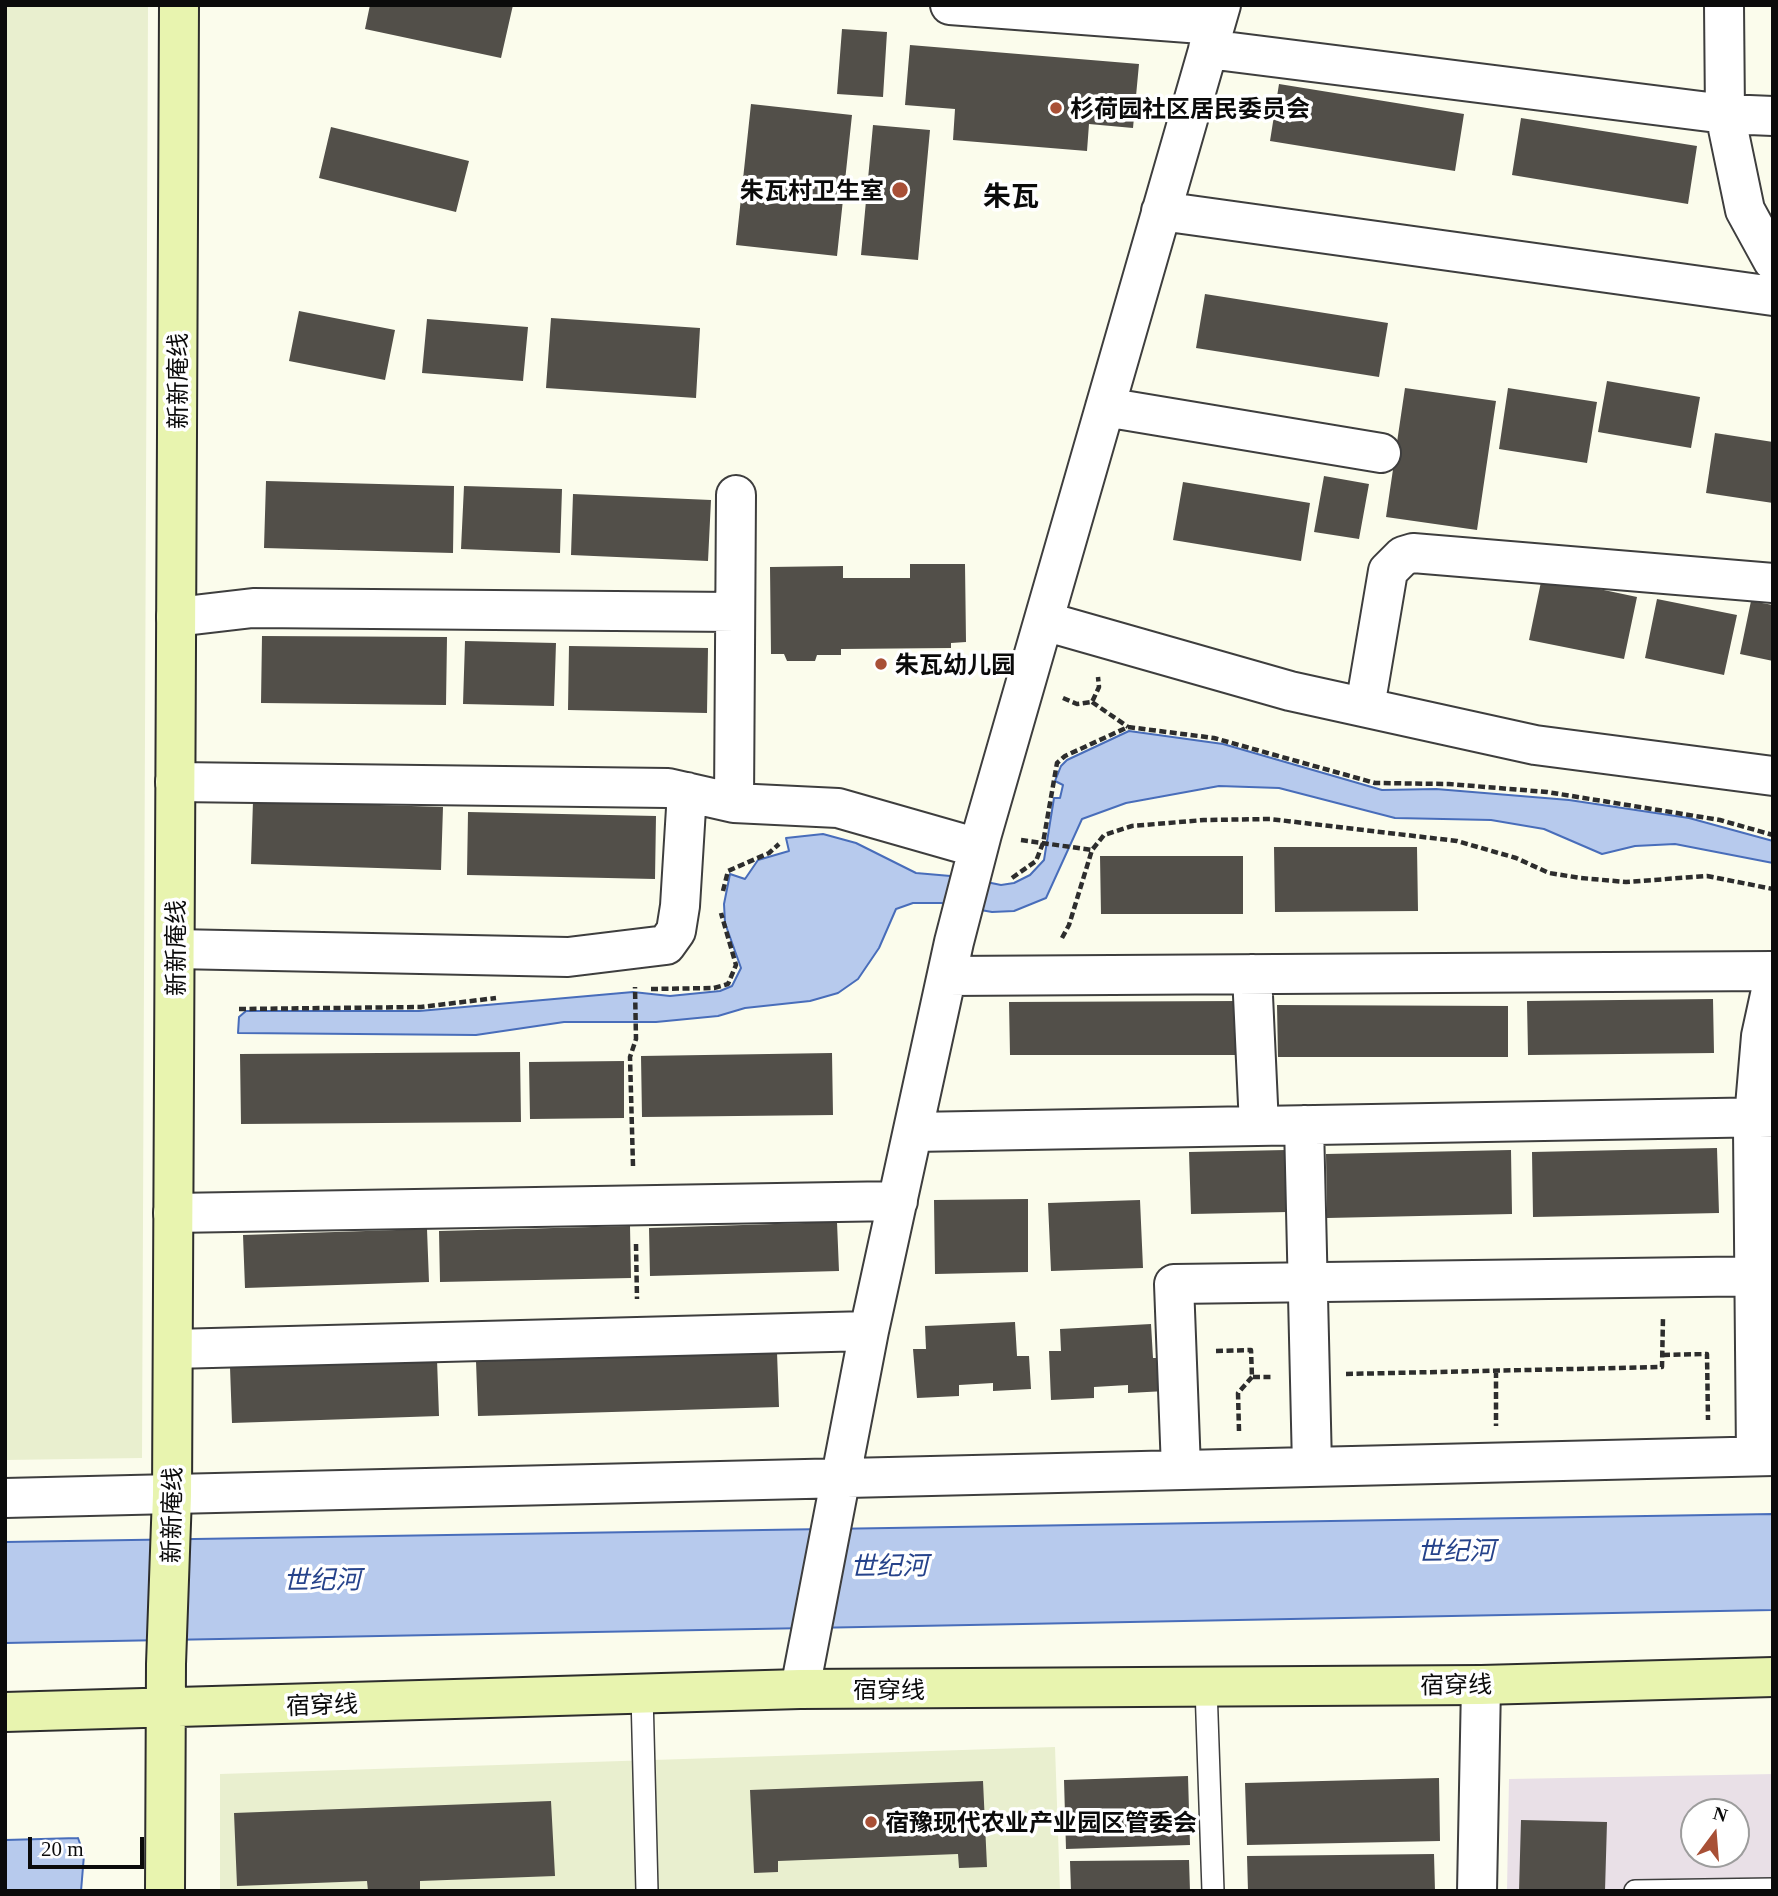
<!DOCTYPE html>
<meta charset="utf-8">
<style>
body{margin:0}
#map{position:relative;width:1778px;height:1896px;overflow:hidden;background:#fbfcec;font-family:Georgia,serif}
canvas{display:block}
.frame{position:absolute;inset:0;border:7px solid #0b0b0b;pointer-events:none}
.north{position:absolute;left:1680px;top:1798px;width:70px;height:70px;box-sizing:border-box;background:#fff;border:2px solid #9d9d9d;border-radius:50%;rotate:16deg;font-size:19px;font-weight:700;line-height:28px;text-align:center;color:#0b0b0b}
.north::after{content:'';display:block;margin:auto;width:24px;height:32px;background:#a85036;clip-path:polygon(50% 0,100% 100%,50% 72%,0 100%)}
.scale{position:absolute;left:28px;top:1837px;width:116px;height:32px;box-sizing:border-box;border:4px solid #0b0b0b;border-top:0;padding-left:9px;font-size:21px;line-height:24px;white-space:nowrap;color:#0b0b0b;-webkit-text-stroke:5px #fff;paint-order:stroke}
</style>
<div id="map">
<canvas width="1778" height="1896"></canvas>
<div class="frame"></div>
<div class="north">N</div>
<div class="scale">20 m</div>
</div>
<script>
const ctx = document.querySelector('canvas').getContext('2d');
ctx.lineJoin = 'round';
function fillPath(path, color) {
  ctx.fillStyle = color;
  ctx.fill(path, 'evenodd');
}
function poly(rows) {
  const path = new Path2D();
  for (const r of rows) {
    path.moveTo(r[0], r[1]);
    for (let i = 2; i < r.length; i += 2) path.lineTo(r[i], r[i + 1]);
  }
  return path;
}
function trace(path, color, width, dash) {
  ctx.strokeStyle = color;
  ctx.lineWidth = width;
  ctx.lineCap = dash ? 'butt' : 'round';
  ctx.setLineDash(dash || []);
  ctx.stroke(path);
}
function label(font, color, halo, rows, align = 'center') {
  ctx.font = font + ' Georgia,"Noto Sans SC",serif';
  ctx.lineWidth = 7;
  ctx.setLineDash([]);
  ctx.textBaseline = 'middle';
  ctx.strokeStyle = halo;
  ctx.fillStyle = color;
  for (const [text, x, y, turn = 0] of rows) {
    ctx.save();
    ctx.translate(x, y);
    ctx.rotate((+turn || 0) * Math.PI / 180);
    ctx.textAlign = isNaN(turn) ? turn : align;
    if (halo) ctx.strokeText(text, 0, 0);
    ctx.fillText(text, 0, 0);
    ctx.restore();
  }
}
fillPath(poly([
 [1773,1774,1773,1891,1507,1891,1509,1779],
 [1694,1812,1736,1812,1736,1854,1694,1854]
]), '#e9e0e7');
fillPath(poly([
 [5,5,148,5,142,1458,5,1460],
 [1055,1747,1060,1891,220,1891,220,1774]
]), '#e9efcf');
const water = poly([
 [1129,731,1223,744,1382,790,1436,789,1569,800,1689,818,1773,841,1773,863,1675,844,1635,846,1602,854,1544,829,1491,820,1395,818,1279,788,1219,786,1126,803,1082,819,1046,898,1014,911,992,912,941,903,913,903,896,909,879,948,858,979,838,993,810,1001,745,1008,718,1016,656,1022,564,1022,476,1035,238,1033,239,1017,246,1011,419,1011,633,992,670,996,720,991,732,986,741,968,725,923,724,904,730,874,745,879,758,860,789,851,786,838,823,834,856,843,916,873,962,877,1001,885,1014,883,1030,875,1044,860,1054,798,1060,798,1063,785,1055,781,1061,766,1067,760,1129,731],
 [1773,1514,1773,1610,5,1643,5,1542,1773,1514],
 [78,1838,84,1855,81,1891,5,1891,5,1840,78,1838]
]);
fillPath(water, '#b7caed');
trace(water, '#486dba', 2);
fillPath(poly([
 [370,5,513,5,501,58,365,29],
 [842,29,887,32,883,97,837,94],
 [910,45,1139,64,1133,128,1089,124,1087,151,953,140,955,109,905,105],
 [1279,84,1464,114,1455,171,1270,141],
 [751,104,852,115,837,256,736,245],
 [1521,118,1697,146,1688,204,1512,175],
 [873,125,930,130,918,260,861,255],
 [331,127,469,161,456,212,319,178],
 [1205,294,1388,323,1379,377,1196,348],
 [299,311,395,330,385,380,289,361],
 [551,318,700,328,696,398,546,388],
 [427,319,528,327,523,381,422,373],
 [1607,381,1700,397,1691,448,1598,432],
 [1405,388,1496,401,1477,530,1386,517],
 [1508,388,1597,402,1587,463,1499,449],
 [1715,433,1773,442,1773,503,1706,493],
 [1324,476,1369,484,1359,539,1314,532],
 [266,481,454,486,453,553,264,548],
 [1183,482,1310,503,1301,561,1173,540],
 [464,486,562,489,560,553,461,549],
 [573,494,711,500,708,561,571,555],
 [910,564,965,564,966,642,951,643,951,648,841,649,841,655,817,655,815,661,787,661,784,654,771,654,770,567,843,566,843,578,910,578],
 [1542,577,1637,597,1624,659,1529,640],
 [1657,599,1737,615,1724,675,1645,658],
 [1751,601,1773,605,1773,661,1740,654],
 [262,636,447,637,446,705,261,703],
 [465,641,556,643,554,706,463,704],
 [569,646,708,648,707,713,568,710],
 [253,801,443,807,441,870,251,864],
 [468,812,656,816,655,879,467,875],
 [1274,847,1417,847,1418,911,1275,912],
 [1100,856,1243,856,1243,914,1101,914],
 [1713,999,1714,1053,1528,1055,1527,1001],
 [1239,1001,1240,1055,1010,1055,1009,1002],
 [1277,1005,1508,1006,1508,1057,1278,1057],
 [520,1052,521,1122,241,1124,240,1054],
 [832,1053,833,1115,642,1117,641,1056],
 [624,1061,624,1118,530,1119,529,1062],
 [1717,1148,1719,1213,1533,1217,1532,1152],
 [1286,1150,1288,1212,1191,1214,1189,1152],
 [1511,1150,1512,1214,1327,1218,1326,1154],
 [1028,1199,1028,1272,935,1274,934,1200],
 [1140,1200,1143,1268,1051,1271,1048,1203],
 [837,1222,839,1271,650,1276,649,1228],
 [630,1226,631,1278,440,1282,439,1231],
 [427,1229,429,1282,245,1288,243,1235],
 [1015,1322,1017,1356,1029,1356,1031,1389,993,1391,993,1383,959,1385,959,1396,917,1398,913,1349,926,1349,925,1326],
 [1151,1324,1153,1358,1165,1358,1166,1391,1128,1393,1128,1385,1094,1387,1094,1398,1051,1400,1049,1351,1061,1351,1060,1329],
 [777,1352,779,1407,478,1416,476,1361],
 [437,1359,439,1416,232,1423,230,1367],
 [1188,1776,1190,1845,1066,1849,1064,1780],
 [1439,1778,1440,1841,1247,1845,1245,1783],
 [983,1781,987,1867,959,1868,958,1854,778,1861,778,1872,754,1873,750,1790],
 [551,1801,555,1876,420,1881,420,1891,368,1891,367,1881,237,1886,234,1813],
 [1521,1820,1607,1822,1605,1891,1519,1891],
 [1434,1854,1435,1891,1248,1891,1247,1856],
 [1189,1860,1190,1891,1071,1891,1070,1861]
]), '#524f49');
const lane = poly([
 [1206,1687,1213,1891],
 [642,1694,647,1891],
 [1635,1891,1773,1889]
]);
const street = poly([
 [950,5,1215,25],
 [1724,5,1725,114,1745,210,1773,261],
 [1208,49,1725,114,1773,116],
 [1161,211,1773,296],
 [1105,407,1381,453],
 [176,617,253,608,735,612],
 [1044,621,1290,691,1535,745,1773,776],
 [1365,707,1388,571,1403,556,1413,553,1773,583],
 [175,782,668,788,734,803,838,808,978,848],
 [734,803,736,495],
 [175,949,568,957,666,945,676,931,680,906,687,792],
 [1252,974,1259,1126],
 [947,976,1773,971],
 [1304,1125,1312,1466],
 [913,1132,1773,1117],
 [173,1213,898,1201],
 [173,1349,869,1331],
 [1756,1456,1753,1130,1761,1036,1773,981],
 [1181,1469,1174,1284,1773,1276],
 [5,1498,1773,1456],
 [800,1689,869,1331,954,942,982,834,1221,5],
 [1477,1891,1481,1685]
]);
const secondary = poly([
 [5,1712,800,1689,1481,1685,1773,1677],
 [165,1891,166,1664,172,1495,179,5]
]);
trace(lane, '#3e3e3e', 24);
trace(street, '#3e3e3e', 42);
trace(secondary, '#2d2d2d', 42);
trace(poly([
 [1063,698,1077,704,1092,702,1099,687,1098,677],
 [1092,702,1128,727],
 [1021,840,1092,850],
 [1012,878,1036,861,1043,843,1057,763,1065,756,1128,727,1214,738,1375,783,1449,784,1547,792,1720,820,1773,835],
 [723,891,728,871,769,853,779,844],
 [1062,938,1069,925,1092,850,1104,835,1132,826,1204,820,1270,819,1457,841,1516,858,1549,873,1581,878,1626,882,1707,876,1773,889],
 [651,989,714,988,728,984,736,965,721,913],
 [239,1009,421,1007,496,998],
 [633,1166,630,1057,636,1039,635,987],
 [636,1244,637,1299],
 [1216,1351,1251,1350,1252,1377,1271,1377],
 [1663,1355,1707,1354,1708,1420],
 [1496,1371,1496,1426],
 [1346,1374,1662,1367,1663,1317],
 [1239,1431,1238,1393,1252,1377]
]), '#2d2d2d', 4.5, [7, 3.5]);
trace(lane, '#fff', 21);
trace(street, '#fff', 38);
trace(secondary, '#e8f4af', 38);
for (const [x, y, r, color] of [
 [1056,108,7,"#a85036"],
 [900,190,9,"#a85036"],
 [881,664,7,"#a85036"],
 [871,1822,7,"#a85036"]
]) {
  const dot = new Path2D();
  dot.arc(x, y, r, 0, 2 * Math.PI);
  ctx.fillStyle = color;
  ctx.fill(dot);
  trace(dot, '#fff', 2.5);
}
label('bold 24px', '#0b0b0b', '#fff', [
 ["杉荷园社区居民委员会",1070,108],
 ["朱瓦村卫生室",884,190,"right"],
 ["朱瓦幼儿园",895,664],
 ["宿豫现代农业产业园区管委会",885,1822]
], 'left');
label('24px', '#0b0b0b', '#fff', [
 ["新新庵线",177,381,-90],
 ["新新庵线",175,948,-90],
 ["新新庵线",171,1515,-89],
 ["宿穿线",1456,1684,-1],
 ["宿穿线",889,1689],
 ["宿穿线",322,1704,-2]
]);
label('italic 26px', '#26438b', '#fff', [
 ["世纪河",1456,1550,-1],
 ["世纪河",889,1565,-1],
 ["世纪河",322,1579,-1]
]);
label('bold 28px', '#0b0b0b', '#fff', [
 ["朱瓦",1011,195]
]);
</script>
